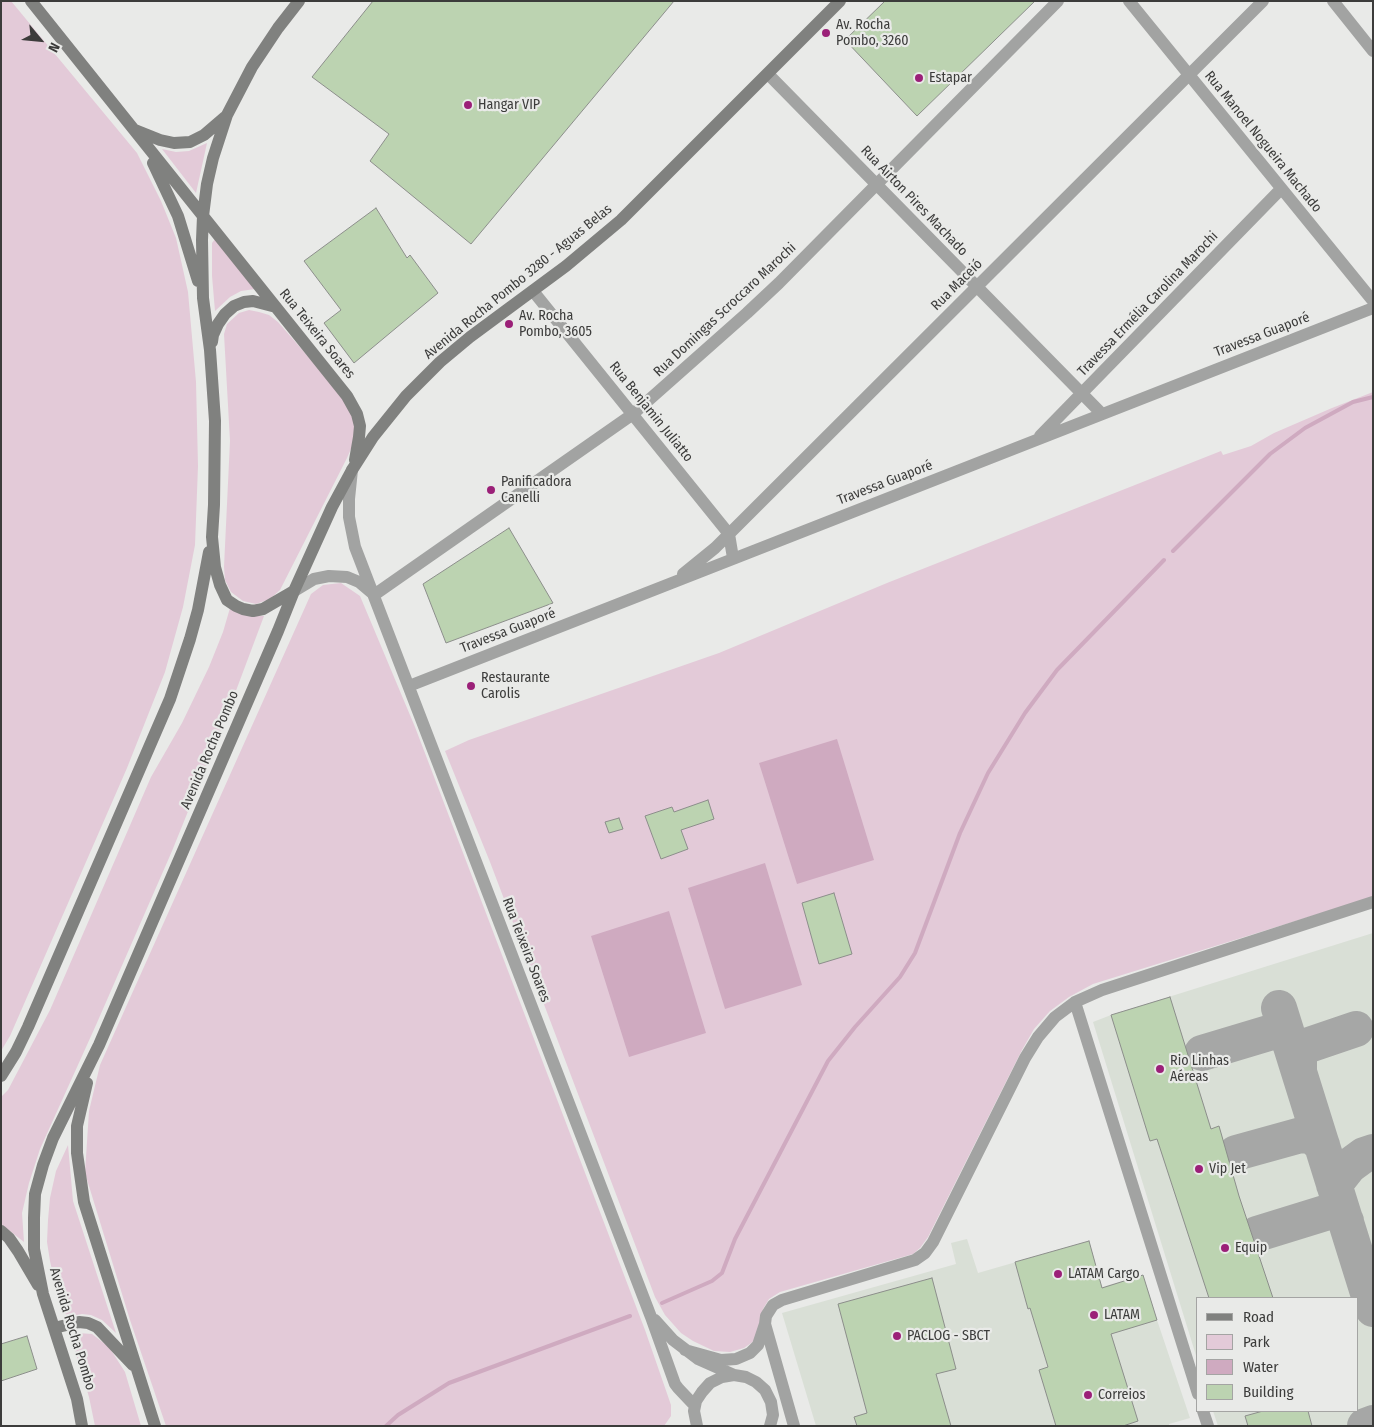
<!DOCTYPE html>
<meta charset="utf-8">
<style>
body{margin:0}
#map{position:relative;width:1374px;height:1427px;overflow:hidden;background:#e9eae8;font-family:"Fira Sans Condensed",sans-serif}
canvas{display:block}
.frame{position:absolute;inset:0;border:2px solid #3c3c3b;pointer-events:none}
.legend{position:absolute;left:1196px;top:1297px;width:162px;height:115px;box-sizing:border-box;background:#e9eae8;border:1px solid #a4a4a3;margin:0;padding:6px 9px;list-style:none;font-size:15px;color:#3c3c3b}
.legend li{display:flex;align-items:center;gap:10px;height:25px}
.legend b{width:25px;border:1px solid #a4a4a3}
.north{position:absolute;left:15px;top:15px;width:50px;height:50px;-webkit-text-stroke:4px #e9eae8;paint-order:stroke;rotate:118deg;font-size:14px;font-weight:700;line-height:20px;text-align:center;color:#3c3c3b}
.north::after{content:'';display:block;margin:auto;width:18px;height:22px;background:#3c3c3b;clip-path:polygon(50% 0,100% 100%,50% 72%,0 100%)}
</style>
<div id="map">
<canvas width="1374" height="1427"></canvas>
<div class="frame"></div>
<ul class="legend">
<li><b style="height:6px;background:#80817f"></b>Road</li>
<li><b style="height:14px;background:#e3cad8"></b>Park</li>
<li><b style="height:14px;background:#cfaac0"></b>Water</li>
<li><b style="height:14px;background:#bcd3b1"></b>Building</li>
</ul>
<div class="north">N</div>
</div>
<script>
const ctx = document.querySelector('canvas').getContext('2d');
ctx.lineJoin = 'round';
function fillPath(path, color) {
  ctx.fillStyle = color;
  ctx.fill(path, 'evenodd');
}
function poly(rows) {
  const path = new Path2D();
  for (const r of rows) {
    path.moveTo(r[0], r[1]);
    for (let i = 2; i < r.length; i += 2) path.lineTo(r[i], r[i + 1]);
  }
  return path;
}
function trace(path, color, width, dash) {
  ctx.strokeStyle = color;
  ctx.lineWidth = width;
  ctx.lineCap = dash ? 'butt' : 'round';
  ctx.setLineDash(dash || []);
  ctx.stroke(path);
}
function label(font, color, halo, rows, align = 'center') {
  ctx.font = font + ' "Fira Sans Condensed",sans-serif';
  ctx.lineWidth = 4.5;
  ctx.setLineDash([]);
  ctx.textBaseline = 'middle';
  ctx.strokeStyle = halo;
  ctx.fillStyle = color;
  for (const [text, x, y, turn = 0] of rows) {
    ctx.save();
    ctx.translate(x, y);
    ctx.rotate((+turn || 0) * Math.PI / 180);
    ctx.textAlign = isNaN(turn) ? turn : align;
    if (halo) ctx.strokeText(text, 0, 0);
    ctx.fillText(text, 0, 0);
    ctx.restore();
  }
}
fillPath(poly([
 [1373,933,1373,1426,1218,1426,1213,1411,1358,1411,1358,1298,1198,1298,1198,1362,1093,1022,1111,1015],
 [967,1239,978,1273,1089,1241,1102,1287,1143,1275,1157,1320,1190,1418,1169,1424,1169,1426,816,1426,782,1313,956,1264,951,1243]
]), '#d9dfd6');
fillPath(poly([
 [1,1,11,1,137,153,161,201,176,238,188,292,196,382,198,466,195,545,183,607,165,672,127,768,10,1036,1,1051],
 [207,143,196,193,162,149,176,152,189,151],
 [215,239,255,289,241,291,230,297,215,311,212,276,212,243],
 [249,310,259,312,269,315,278,322,345,399,351,408,356,437,347,458,280,590,270,599,256,604,243,601,231,592,225,580,224,567,230,441,224,334,227,324,239,313],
 [1373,392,1373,897,1093,984,1069,997,1050,1011,1034,1029,1022,1050,928,1237,920,1248,913,1254,780,1292,769,1299,763,1309,759,1333,754,1341,744,1348,730,1352,714,1351,693,1341,681,1333,665,1315,655,1297,490,862,445,751,469,740,719,653,887,583,1221,451,1223,455,1251,446,1274,433,1332,408],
 [341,583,360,596,415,727,645,1330,671,1405,671,1416,664,1426,166,1426,130,1320,85,1173,89,1111,100,1065,311,594,323,585],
 [230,608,246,615,264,616,225,720,172,851,96,1025,40,1149,29,1183,22,1213,24,1242,1,1224,1,1097,8,1090,50,1010,151,777,182,723,209,667,223,632],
 [68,1145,73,1201,116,1333,102,1320,91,1315,82,1314,67,1317,59,1301,50,1261,47,1242,48,1220,50,1198,56,1171],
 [78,1333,92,1334,109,1347,125,1372,141,1426,95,1426,89,1397,72,1341]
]), '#e3cad8');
fillPath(poly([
 [837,739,874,860,797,884,759,763],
 [765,863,802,985,725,1009,688,888],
 [669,911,706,1033,629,1057,591,936]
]), '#cfaac0');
trace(poly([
 [1173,551,1270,454,1305,428,1353,402,1373,397],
 [662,1303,712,1281,722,1273,735,1239,828,1061,855,1027,900,977,915,953,960,833,988,773,1025,713,1057,670,1164,560],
 [386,1426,398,1415,449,1383,630,1316]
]), '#cfaac0', 4);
trace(poly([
 [1279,1008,1373,1309],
 [1202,1053,1272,1032,1277,1032,1280,1033,1289,1040],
 [1299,1069,1299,1053,1306,1046,1356,1029],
 [1236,1153,1301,1135,1312,1136,1322,1145],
 [1334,1185,1349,1166,1364,1155,1373,1152],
 [1257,1234,1325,1213,1333,1212,1337,1213,1346,1221],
 [1365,1426,1373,1423]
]), '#a6a7a6', 36);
const building = poly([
 [373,1,674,1,471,244,370,161,389,134,312,77,373,1],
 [885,1,1035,1,917,116,845,40,885,1],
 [376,208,407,258,410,255,438,293,354,363,324,323,341,310,304,261,376,208],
 [509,528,553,603,446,643,423,584,509,528],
 [708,800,714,819,681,830,688,849,661,859,645,816,672,807,674,812,708,800],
 [619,818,623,829,609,833,605,822,619,818],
 [834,893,852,954,819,964,802,903,834,893],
 [1170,997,1211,1129,1219,1126,1239,1196,1273,1298,1209,1298,1157,1139,1150,1141,1111,1015,1170,997],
 [1089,1241,1102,1288,1143,1275,1157,1320,1111,1334,1138,1421,1123,1426,1056,1426,1039,1370,1048,1367,1030,1308,1028,1309,1015,1262,1089,1241],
 [932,1278,956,1369,936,1374,951,1426,857,1426,854,1417,867,1413,838,1304,932,1278],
 [27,1336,37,1369,1,1381,1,1344,27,1336],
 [1263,1411,1308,1411,1312,1426,1248,1426,1245,1416,1263,1411]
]);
fillPath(building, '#bcd3b1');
trace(building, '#8c8e8b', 1);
trace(poly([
 [1129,1,1373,301],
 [1333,1,1373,51],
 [768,74,1102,414],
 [533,291,729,534,733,558],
 [1040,436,1281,189],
 [352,470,349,499,349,517,355,547,651,1317,675,1384,678,1388,695,1406],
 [683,574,715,548,1263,1],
 [294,591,314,579,329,576,347,577,359,582,372,593],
 [374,595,633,414,747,313,779,283,1058,1],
 [409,686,1373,308],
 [1075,1002,1198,1394],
 [655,1320,673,1340,698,1359,734,1375],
 [765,1324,794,1426],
 [685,1350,721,1360,736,1359,750,1353,758,1345,765,1324,766,1316,773,1305,782,1300,915,1260,925,1253,933,1242,1025,1058,1038,1037,1055,1017,1075,1002,1102,990,1373,902],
 [1203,1411,1208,1426],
 [697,1426,694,1411,696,1401,702,1392,710,1383,722,1377,734,1375,746,1377,756,1382,765,1390,771,1402,773,1415,770,1426]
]), '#a2a3a2', 12);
trace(poly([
 [31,1,347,396,357,414,360,426,359,437,355,460],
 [135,130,160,140,174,143,190,142,204,135,225,117],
 [153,163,178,216,198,281],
 [212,342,213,335,218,324,225,314,234,306,244,302,253,301,276,307],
 [294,591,263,609,253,611,243,609,236,606,227,600,220,585,215,567,212,537,214,505,215,421,210,350,203,298,202,240,203,216,207,184,213,158,227,115,252,67,278,28,299,1],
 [1,1076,16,1052,28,1027,170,699,190,639,198,610,209,552],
 [87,1083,77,1126,77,1153,84,1202,155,1426],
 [1,1231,9,1238,18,1251,38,1285],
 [54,1328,79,1322,88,1323,97,1327,133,1365],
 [82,1426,77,1399,43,1294,34,1249,34,1218,35,1194,43,1165,53,1138,99,1045,278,631,294,591,332,507,352,470,373,437,406,396,440,362,470,337,566,266,621,220,840,1]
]), '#80817f', 12);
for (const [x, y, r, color] of [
 [826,33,5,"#9b2078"],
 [919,78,5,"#9b2078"],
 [468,105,5,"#9b2078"],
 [509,324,5,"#9b2078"],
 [491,490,5,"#9b2078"],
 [471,686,5,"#9b2078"],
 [1160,1069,5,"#9b2078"],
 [1199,1169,5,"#9b2078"],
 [1225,1248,5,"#9b2078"],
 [1058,1274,5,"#9b2078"],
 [1094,1315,5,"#9b2078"],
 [897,1336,5,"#9b2078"],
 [1088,1395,5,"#9b2078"]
]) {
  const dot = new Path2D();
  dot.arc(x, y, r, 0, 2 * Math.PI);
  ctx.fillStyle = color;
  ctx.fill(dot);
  trace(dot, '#e9eae8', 2);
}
label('14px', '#3c3c3b', '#e9eae8', [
 ["Av. Rocha",836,25],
 ["Pombo, 3260",836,41],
 ["Estapar",929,78],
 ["Hangar VIP",478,105],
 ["Av. Rocha",519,316],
 ["Pombo, 3605",519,332],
 ["Panificadora",501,482],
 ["Canelli",501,498],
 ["Restaurante",481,678],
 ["Carolis",481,694],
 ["Rio Linhas",1170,1061],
 ["Aéreas",1170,1077],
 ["Vip Jet",1209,1169],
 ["Equip",1235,1248],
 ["LATAM Cargo",1068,1274],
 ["LATAM",1104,1315],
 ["PACLOG - SBCT",907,1336],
 ["Correios",1098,1395]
], 'left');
label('14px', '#3c3c3b', '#e9eae8', [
 ["Rua Manoel Nogueira Machado",1263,142,51],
 ["Rua Airton Pires Machado",914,201,46],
 ["Avenida Rocha Pombo 3280 - Aguas Belas",518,282,-39],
 ["Rua Maceió",957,285,-45],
 ["Travessa Ermélia Carolina Marochi",1148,304,-46],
 ["Rua Domingas Scroccaro Marochi",725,310,-43],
 ["Rua Teixeira Soares",317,334,51],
 ["Travessa Guaporé",1262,335,-21],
 ["Rua Benjamin Juliatto",651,412,51],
 ["Travessa Guaporé",885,483,-21],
 ["Travessa Guaporé",508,631,-21],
 ["Avenida Rocha Pombo",210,750,-67],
 ["Rua Teixeira Soares",526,950,69],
 ["Avenida Rocha Pombo",72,1329,73]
]);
</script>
